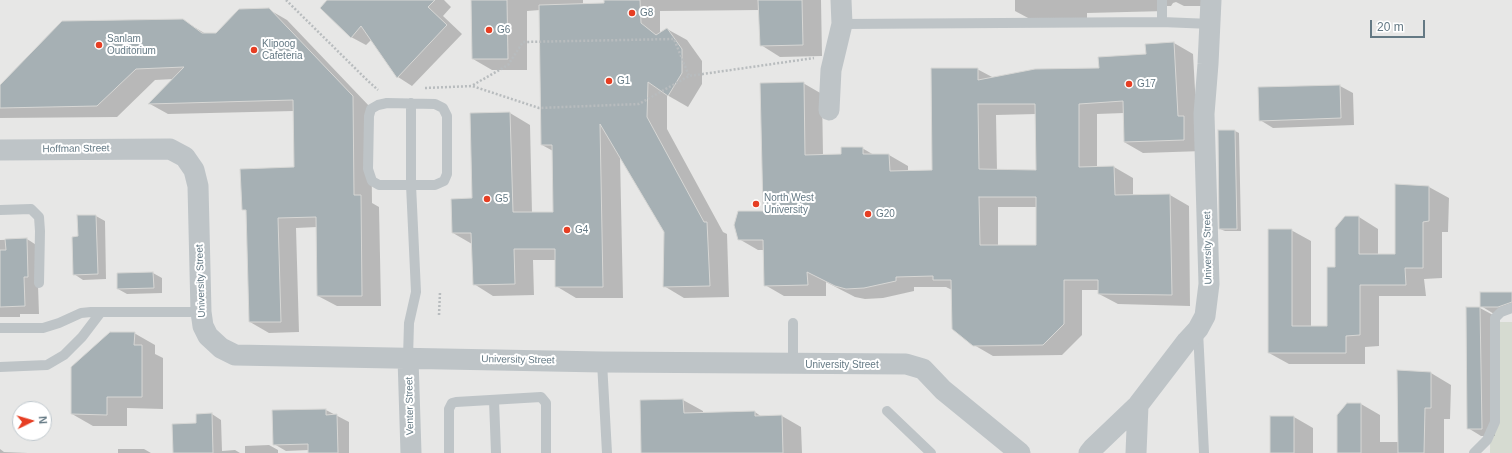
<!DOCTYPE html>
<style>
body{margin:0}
#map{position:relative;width:1512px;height:453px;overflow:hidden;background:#f6f6f2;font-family:Arial,sans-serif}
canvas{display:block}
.north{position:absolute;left:12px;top:401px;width:40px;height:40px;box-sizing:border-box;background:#fff;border:1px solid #c1c9ce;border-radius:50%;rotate:85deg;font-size:11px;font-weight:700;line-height:16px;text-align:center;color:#647984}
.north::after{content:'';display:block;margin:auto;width:14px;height:18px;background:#e63e23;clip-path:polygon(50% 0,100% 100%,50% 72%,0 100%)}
.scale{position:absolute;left:1370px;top:20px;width:55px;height:18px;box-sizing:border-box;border:2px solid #647984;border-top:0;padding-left:5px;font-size:12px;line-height:14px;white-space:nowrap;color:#647984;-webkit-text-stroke:3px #fff;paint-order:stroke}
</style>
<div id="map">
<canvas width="1512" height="453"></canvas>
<div class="north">N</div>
<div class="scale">20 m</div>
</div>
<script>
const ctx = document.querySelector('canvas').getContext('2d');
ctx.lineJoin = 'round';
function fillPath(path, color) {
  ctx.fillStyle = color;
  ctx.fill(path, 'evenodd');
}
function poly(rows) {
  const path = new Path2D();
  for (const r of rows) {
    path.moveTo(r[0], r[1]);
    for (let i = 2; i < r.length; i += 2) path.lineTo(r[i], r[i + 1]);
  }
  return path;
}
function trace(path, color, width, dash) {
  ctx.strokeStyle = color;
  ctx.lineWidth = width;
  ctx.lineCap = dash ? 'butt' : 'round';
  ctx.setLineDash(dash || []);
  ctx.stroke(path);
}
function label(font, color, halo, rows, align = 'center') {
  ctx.font = font + ' Arial,sans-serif';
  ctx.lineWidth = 4;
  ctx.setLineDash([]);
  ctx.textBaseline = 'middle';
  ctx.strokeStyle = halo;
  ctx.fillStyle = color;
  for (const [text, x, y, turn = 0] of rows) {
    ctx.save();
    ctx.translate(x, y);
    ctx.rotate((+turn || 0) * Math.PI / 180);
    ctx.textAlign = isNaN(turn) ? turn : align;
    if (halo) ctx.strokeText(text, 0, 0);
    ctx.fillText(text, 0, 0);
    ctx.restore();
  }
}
fillPath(poly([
 [0,0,1512,0,1512,453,0,453],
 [20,409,44,409,44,433,20,433]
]), '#e7e7e6');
fillPath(poly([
 [1491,322,1512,322,1512,453,1490,453]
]), '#d6dbd1');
fillPath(poly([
 [329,0,444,0,451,7,443,16,462,34,412,86,398,77,371,40,366,45,351,37],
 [472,0,583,0,583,5,605,4,605,0,821,0,822,56,780,57,761,45,760,10,660,11,660,34,667,29,687,40,702,61,702,84,688,107,667,95,667,129,723,232,727,234,729,297,684,298,664,286,665,232,620,156,623,298,576,298,556,286,556,260,533,260,534,295,493,296,474,284,472,244,453,233,473,199,510,113,530,125,532,213,555,213,553,151,542,145,540,10,527,11,527,70,492,70,473,59],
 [1015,0,1218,0,1214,6,1184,6,1176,2,1173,3,1171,6,1166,6,1166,11,1087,13,1087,18,1030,19,1015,11],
 [268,9,287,20,371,108,372,203,379,207,381,306,337,306,318,296,317,227,296,228,299,332,269,333,250,322,247,211,243,209,295,168,294,111,168,114,150,104,174,79,155,80,117,117,0,118,0,87,182,20,206,34,217,34],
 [1174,43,1193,54,1197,125,1203,151,1143,153,1124,142,1124,113,1097,114,1097,167,1114,167,1133,178,1133,196,1170,195,1189,206,1190,306,1118,304,1099,294,1099,290,1082,290,1082,335,1062,355,993,356,974,345,952,290,946,287,914,287,914,291,883,298,865,299,855,297,826,282,826,296,784,296,765,285,765,250,758,250,739,239,764,212,803,83,822,94,823,155,842,155,862,148,874,155,889,155,908,166,908,172,933,171,977,69,994,78,1100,69,1147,55,1146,45],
 [1036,114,1037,171,997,171,996,115],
 [998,207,1037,207,1037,246,998,246],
 [1340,86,1353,93,1354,125,1273,128,1260,120,1259,88],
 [1235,131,1239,133,1241,231,1225,231,1220,229],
 [1396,185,1429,187,1449,198,1448,232,1442,232,1442,278,1424,279,1426,296,1379,296,1379,346,1365,347,1365,364,1289,364,1269,353,1291,230,1311,241,1311,327,1328,327,1336,268,1359,217,1378,229,1378,255,1396,255],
 [96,216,105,221,106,279,83,280,74,274,79,237],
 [27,239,41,248,38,285,39,314,20,314,20,317,0,317,0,240],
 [153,273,162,278,162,293,127,294,118,289],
 [1512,293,1512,313,1494,314,1481,306],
 [1467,308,1480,308,1493,315,1495,436,1481,436,1468,428],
 [134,333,155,345,155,354,163,358,163,409,127,408,127,426,93,426,72,414],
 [1398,371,1431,373,1451,385,1450,419,1444,419,1444,453,1338,453,1361,404,1380,415,1380,442,1399,442],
 [683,400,703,411,704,453,642,453,641,401],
 [326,410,349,422,349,453,309,453,309,450,286,451,274,444,273,411],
 [755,412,762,417,782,416,801,427,802,453,713,453],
 [212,414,221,420,222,451,235,450,240,453,174,453,197,424,197,415],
 [1294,417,1313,428,1313,453,1271,453],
 [269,445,278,450,278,453,245,453,245,446],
 [0,449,4,452,28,453,0,453],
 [118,449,144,449,151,453,118,453]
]), '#0003');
const building = poly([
 [327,0,435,0,428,7,447,25,397,78,361,26,351,38,320,8,327,0],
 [471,0,507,0,508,59,472,59,471,0],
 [604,0,640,0,641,23,656,35,667,28,682,49,682,73,668,96,648,82,647,117,704,222,707,222,710,286,663,287,664,232,600,124,603,287,555,287,555,249,514,249,515,284,473,285,471,233,452,233,451,199,472,198,470,113,510,112,513,212,553,212,552,145,541,145,539,5,604,3,604,0],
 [758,0,802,0,803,45,760,46,758,0],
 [269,8,353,96,354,195,361,195,362,296,317,296,316,217,278,218,281,322,249,322,246,210,242,210,240,169,294,167,293,100,148,104,184,67,136,69,97,106,0,108,0,85,62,21,183,19,202,33,216,33,239,9,269,8],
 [1174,42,1178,116,1184,116,1184,140,1124,142,1123,101,1079,104,1079,167,1114,166,1115,195,1170,194,1172,295,1098,294,1098,280,1064,280,1064,324,1043,345,973,346,952,329,951,280,933,280,933,276,896,277,896,281,864,288,846,289,835,286,807,272,808,285,764,286,763,240,738,240,734,225,738,211,763,211,760,83,804,82,805,155,841,154,841,147,863,147,863,154,889,154,890,171,932,170,931,68,978,68,978,80,1035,69,1099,68,1098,57,1146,54,1145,44,1174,42],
 [978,104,1035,104,1036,170,979,169,978,104],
 [979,197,1036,197,1036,245,980,245,979,197],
 [1340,85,1341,118,1259,121,1258,87,1340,85],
 [1218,130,1235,130,1237,229,1219,229,1218,130],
 [1395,184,1429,186,1429,221,1423,222,1423,268,1405,268,1406,285,1360,285,1360,335,1346,336,1346,353,1268,353,1268,229,1292,229,1292,326,1327,326,1327,267,1335,267,1335,228,1345,216,1359,216,1359,254,1395,254,1395,184],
 [77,215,96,215,98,274,73,275,72,237,78,236,77,215],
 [27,238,28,277,24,277,25,306,0,307,0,250,6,250,5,239,27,238],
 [153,272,154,288,117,289,117,273,153,272],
 [1480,292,1512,292,1512,302,1498,307,1480,307,1480,292],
 [1466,307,1480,307,1482,429,1467,429,1466,307],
 [110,332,135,332,134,345,142,345,142,397,107,397,107,415,71,414,71,367,110,332],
 [1397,370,1431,372,1431,408,1425,408,1424,453,1398,453,1397,370],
 [683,399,684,413,755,411,755,416,782,415,783,453,641,453,640,400,683,399],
 [1347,403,1361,403,1361,453,1337,453,1337,415,1347,403],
 [326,409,326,415,337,414,338,453,308,453,308,444,273,445,272,410,326,409],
 [212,413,213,453,173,453,172,424,196,423,196,414,212,413],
 [1270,416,1294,416,1294,453,1270,453,1270,416]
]);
fillPath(building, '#a6b0b4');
trace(building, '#d7d7d5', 1);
trace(poly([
 [286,0,368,81,378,90],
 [473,85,508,65,523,42,674,39,689,76],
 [425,88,472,86,539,108,639,104,689,76,814,58],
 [439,315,440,292]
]), '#b8bcbe', 2.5, [2, 2]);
trace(poly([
 [1162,22,1162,0],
 [842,24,1162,22,1211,24],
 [387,103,435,104,443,108,447,116,447,174,444,181,435,185,379,185,372,181,368,169,369,116,371,109,378,105,387,103],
 [0,210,31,209,39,217,40,231,39,283],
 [793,323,793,365],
 [0,328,43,328,59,323,81,313,91,312,201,312],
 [1198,331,1204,453],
 [408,358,409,323,416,292,411,185,411,103],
 [602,362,607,453],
 [0,367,47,365,64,355,82,337,101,312],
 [494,400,496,453],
 [887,411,931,453],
 [449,453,449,409,452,403,456,402,541,397,546,403,546,453],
 [1474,453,1487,440,1495,422,1495,318,1501,312,1512,308]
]), '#bec4c7', 10);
trace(poly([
 [829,110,831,70,842,24,841,0],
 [0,150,170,149,185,157,194,170,198,186,201,312,203,326,208,336,221,348,235,355,602,362,906,364,923,369,943,390,1020,453],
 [408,358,411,453],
 [1089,453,1093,448,1138,405,1187,341,1198,329,1205,316,1209,284,1204,114,1208,64,1211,0],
 [1136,453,1138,405]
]), '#bec4c7', 21);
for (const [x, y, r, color] of [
 [632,13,4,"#e63e23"],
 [489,30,4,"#e63e23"],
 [99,45,4,"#e63e23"],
 [254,50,4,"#e63e23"],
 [609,81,4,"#e63e23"],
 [1129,84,4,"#e63e23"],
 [487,199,4,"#e63e23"],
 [756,204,4,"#e63e23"],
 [868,214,4,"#e63e23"],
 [567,230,4,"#e63e23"]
]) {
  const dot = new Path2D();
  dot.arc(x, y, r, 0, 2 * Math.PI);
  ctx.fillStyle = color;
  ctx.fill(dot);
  trace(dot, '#fff', 1.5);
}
label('10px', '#647984', '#fff', [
 ["G8",640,13],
 ["G6",497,30],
 ["Sanlam",107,39],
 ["Ouditorium",107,51],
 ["Klipoog",262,44],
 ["Cafeteria",262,56],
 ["G1",617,81],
 ["G17",1137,84],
 ["North West",764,198],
 ["University",764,210],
 ["G5",495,199],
 ["G20",876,214],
 ["G4",575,230]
], 'left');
label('10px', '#647984', '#fff', [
 ["Hoffman Street",76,149,-1],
 ["University Street",1208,248,-91],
 ["University Street",201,281,-92],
 ["University Street",518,360,1],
 ["University Street",842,365],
 ["Venter Street",410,406,-91]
]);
</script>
